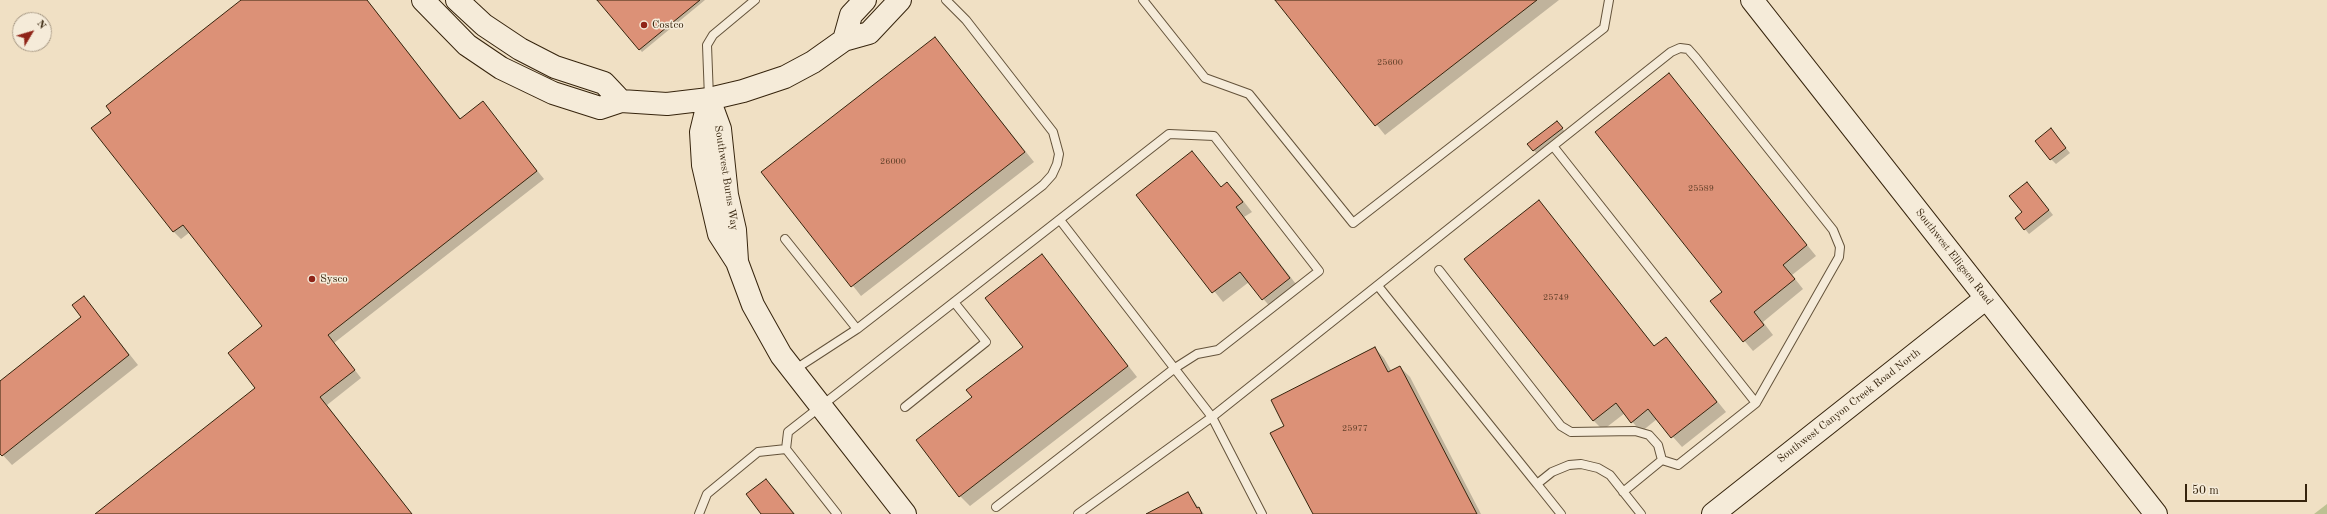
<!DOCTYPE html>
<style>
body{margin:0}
#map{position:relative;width:2327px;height:514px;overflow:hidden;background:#f0e0c4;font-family:"Old Standard TT",serif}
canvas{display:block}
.north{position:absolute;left:12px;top:12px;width:40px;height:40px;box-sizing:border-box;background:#f5ebd9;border:1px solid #a99b87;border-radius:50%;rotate:52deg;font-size:11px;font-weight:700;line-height:16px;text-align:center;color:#36240d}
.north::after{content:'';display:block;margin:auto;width:14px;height:18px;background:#8f2418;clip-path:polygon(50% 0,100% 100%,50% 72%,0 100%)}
.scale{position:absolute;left:2185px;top:484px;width:122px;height:18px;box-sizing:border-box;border:2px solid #36240d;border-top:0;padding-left:5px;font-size:12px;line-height:14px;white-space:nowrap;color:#36240d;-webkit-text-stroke:3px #f5ebd9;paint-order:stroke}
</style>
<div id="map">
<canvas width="2327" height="514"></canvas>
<div class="north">N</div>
<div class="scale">50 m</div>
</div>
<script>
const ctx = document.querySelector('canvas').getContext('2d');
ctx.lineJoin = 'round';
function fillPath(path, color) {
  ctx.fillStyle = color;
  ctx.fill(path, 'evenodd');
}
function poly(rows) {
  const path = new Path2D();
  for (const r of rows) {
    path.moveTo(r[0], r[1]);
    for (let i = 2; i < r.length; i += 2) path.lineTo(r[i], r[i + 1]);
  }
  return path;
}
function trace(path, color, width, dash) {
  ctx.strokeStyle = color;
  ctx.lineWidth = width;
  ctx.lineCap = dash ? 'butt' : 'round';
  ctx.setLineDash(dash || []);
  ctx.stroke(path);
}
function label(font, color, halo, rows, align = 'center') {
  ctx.font = font + ' "Old Standard TT",serif';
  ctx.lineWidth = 3;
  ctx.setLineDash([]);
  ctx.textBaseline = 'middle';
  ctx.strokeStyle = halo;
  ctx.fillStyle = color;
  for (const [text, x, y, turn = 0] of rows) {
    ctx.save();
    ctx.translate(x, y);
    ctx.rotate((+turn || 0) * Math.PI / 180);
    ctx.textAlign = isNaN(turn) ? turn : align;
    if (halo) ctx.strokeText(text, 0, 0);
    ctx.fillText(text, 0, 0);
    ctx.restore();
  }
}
fillPath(poly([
 [2327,504,2327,514,2314,514]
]), '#bcc192');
fillPath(poly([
 [243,0,367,0,461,119,482,102,544,179,334,343,361,378,327,405,412,514,97,514,257,389,264,326,190,232,181,239,174,232,93,128],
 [599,0,705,0,642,52],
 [1276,0,1559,0,1385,135],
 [935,38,1034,162,861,296,763,172],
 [1669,74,1816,256,1792,275,1803,289,1763,322,1773,335,1753,351,1711,301,1723,292],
 [1561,127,1567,134,1539,156,1528,144],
 [2055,135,2070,153,2056,164,2051,159],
 [1192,152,1222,188,1227,183,1237,193,1252,212,1244,217,1299,288,1272,309,1249,282,1223,302,1137,195],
 [2032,188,2053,215,2029,234,2025,229,2024,213],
 [1539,201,1655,347,1666,338,1726,412,1682,447,1657,419,1641,432,1625,413,1603,430,1593,420],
 [1042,255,1137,377,970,506,960,496,974,398,1024,347],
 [84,297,138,365,12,465,0,452,0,383,83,317],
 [1375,348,1384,358,1392,372,1400,367,1410,377,1481,514,1314,514,1285,426],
 [766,480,776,490,795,514,762,514],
 [1188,494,1204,514,1149,514]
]), '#0003');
const building = poly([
 [241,0,367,0,460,119,483,101,537,171,328,335,355,370,320,397,412,514,95,514,255,388,228,353,262,326,183,225,173,232,91,128,111,113,106,106,241,0],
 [597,0,700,0,639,50,597,0],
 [1275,0,1537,0,1375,126,1275,0],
 [935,37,1025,152,851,287,761,172,935,37],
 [1669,73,1807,245,1783,265,1795,279,1754,312,1764,325,1743,342,1710,301,1722,292,1595,132,1669,73],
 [1557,121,1563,128,1533,151,1527,144,1557,121],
 [2051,128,2066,148,2050,160,2035,141,2051,128],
 [1192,151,1221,187,1227,182,1243,202,1236,207,1290,278,1262,300,1240,272,1212,293,1136,195,1192,151],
 [2027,182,2049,210,2024,230,2015,218,2022,212,2009,196,2027,182],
 [1539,200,1654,346,1666,337,1717,402,1671,438,1648,409,1631,423,1616,403,1593,421,1464,259,1539,200],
 [1042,254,1128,366,959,497,916,440,972,397,966,390,1023,347,985,298,1042,254],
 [84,296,129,355,2,456,0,454,0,381,81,317,72,305,84,296],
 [1375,347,1388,372,1400,366,1477,514,1313,514,1270,433,1284,426,1271,400,1375,347],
 [766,479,794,514,761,514,746,494,766,479],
 [1188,492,1197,508,1199,507,1202,514,1146,514,1188,492]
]);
fillPath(building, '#dc9177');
trace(building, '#36240d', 1);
const lane = poly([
 [1143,0,1205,78,1249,94,1353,223,1604,28,1609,0],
 [709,98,707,45,713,35,755,0],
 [1553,146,1756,403],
 [1060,220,1212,417,1262,514],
 [785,239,857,329],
 [1439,270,1561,426,1571,432,1635,431,1649,435,1658,445,1662,460],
 [1378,286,1537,484],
 [794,370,857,329,1043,185,1052,175,1057,164,1059,154,1053,132,966,20,946,0],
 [905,407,986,342,954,302],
 [699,514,707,494,758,452,786,449],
 [837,514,786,449,788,432,1169,134,1214,136,1319,271,1218,350,1197,354,1175,368,996,507],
 [1078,514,1212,417,1671,52,1680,48,1688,49,1696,58,1833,230,1840,247,1839,257,1756,403,1678,465,1662,460,1623,492],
 [1561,514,1537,484,1552,472,1569,465,1581,464,1598,468,1610,475,1641,514]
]);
const secondary = poly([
 [423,0,467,45,501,68,553,93,600,108,621,101,667,104,709,99,743,91,785,77,813,62,844,40,869,33,900,0],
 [457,0,484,25,520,49,555,67,604,83,621,101],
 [1752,0,2156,514],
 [844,40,851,15,865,0],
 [709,99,701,132,703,165,719,234,737,262,753,305,781,355,905,514],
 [709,99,720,129,727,195,735,230,737,261],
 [1713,514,1985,299]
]);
trace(lane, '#64533b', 10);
trace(secondary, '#36240d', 24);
trace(lane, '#f5ebd9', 8);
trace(secondary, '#f5ebd9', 22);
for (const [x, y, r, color] of [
 [644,25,4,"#8f2418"],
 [312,279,4,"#8f2418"]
]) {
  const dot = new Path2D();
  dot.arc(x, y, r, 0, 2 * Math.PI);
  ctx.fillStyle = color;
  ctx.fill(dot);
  trace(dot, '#f5ebd9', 1.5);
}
label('9px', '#603f28', null, [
 ["25600",1390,63],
 ["26000",893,162],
 ["25589",1701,189],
 ["25749",1556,298],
 ["25977",1355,429]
]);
label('11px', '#36240d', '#f5ebd9', [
 ["Costco",652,25],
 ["Sysco",320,279]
], 'left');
label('11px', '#36240d', '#f5ebd9', [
 ["Southwest Burns Way",726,178,81],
 ["Southwest Elligsen Road",1954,257,52],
 ["Southwest Canyon Creek Road North",1849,406,-38]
]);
</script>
